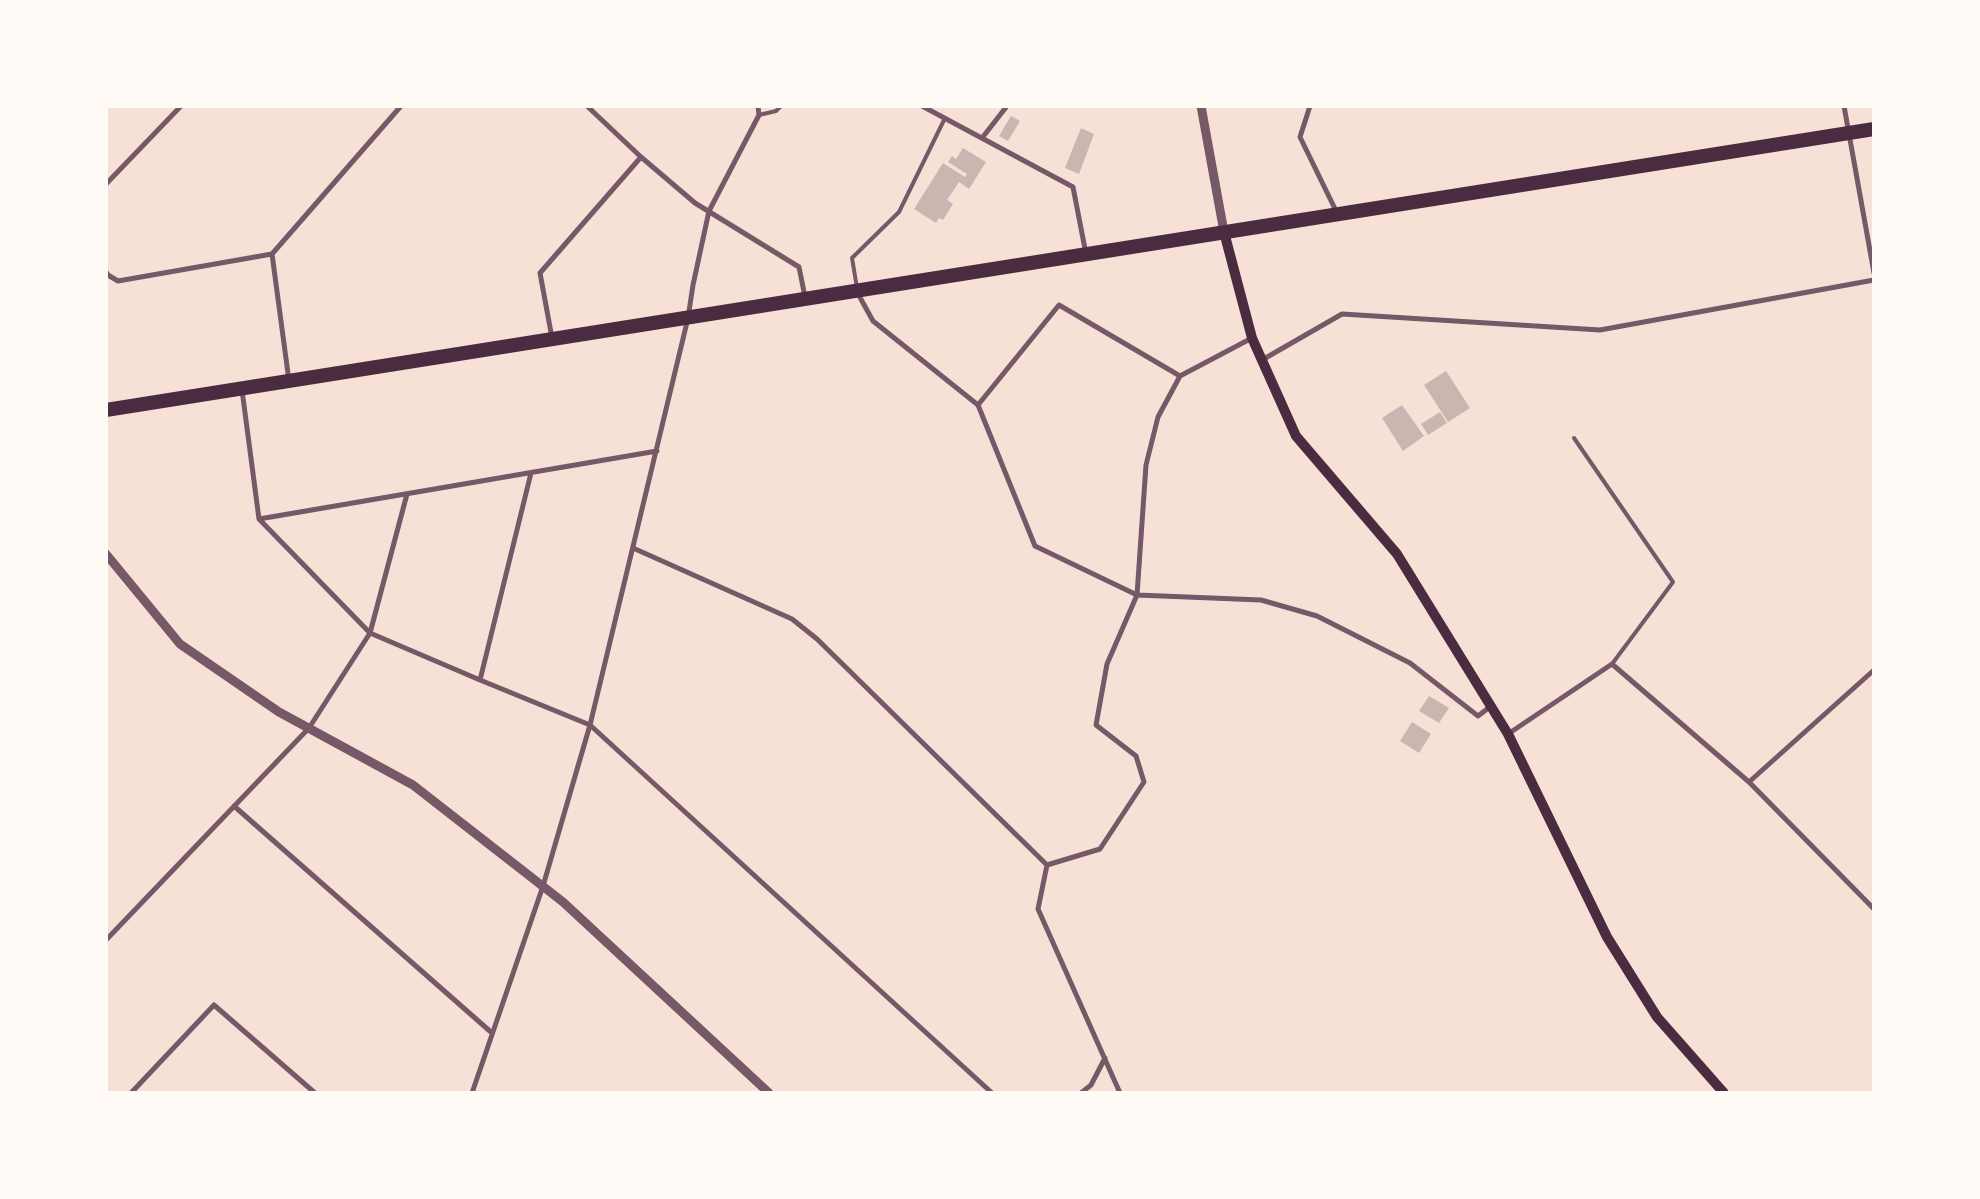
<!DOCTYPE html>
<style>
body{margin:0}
#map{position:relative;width:1980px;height:1199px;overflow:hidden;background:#f7e1d7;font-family:"PT Sans Narrow",sans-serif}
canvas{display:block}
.frame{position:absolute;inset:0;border:108px solid #fffaf5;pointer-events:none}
</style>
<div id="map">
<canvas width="1980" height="1199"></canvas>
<div class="frame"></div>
</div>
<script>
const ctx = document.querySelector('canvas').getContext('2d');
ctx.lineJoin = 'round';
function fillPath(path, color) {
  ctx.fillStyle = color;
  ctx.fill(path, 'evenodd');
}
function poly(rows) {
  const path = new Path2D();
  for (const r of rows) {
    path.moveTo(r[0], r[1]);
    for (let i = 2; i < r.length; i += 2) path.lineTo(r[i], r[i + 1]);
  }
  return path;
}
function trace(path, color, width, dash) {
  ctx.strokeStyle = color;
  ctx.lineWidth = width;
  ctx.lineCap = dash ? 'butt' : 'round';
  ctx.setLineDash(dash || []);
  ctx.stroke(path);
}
fillPath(poly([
 [1011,116,1020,121,1008,141,999,136],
 [1081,128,1094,134,1079,174,1065,168],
 [963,148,986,162,969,189,959,182,947,200,953,204,943,220,939,218,936,223,914,209,943,163,965,177,967,174,948,162,952,156,956,159],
 [1446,371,1470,408,1448,422,1424,385],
 [1402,405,1424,436,1403,451,1382,418],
 [1440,412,1447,423,1428,435,1421,424],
 [1429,696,1449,708,1439,723,1419,711],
 [1412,722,1431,734,1419,753,1400,741]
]), '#ccb4b1');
trace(poly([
 [759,115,776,111,781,106],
 [857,288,852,258,899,212,945,118],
 [1574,438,1673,582,1612,664]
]), '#755966', 4);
trace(poly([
 [587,106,641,157,695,203,799,267,805,297],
 [922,106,1073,187,1086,254],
 [1310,106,1300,137,1337,213],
 [1844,106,1874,273],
 [982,138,1007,106],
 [106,184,181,106],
 [272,254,289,381],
 [106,272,108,275,118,281,272,254,401,106],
 [857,292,873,321,978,405,1035,546,1137,595,1261,600,1317,616,1410,663,1478,716,1491,706],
 [552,338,540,273,641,157],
 [1262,360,1342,314,1600,330,1874,280],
 [242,390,259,519,370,633,480,680,590,725,992,1093],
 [978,405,1059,305,1180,376],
 [259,519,657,451],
 [633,548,792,619,817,639,1047,865],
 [480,680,531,473],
 [1508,734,1612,664,1749,782,1874,909],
 [1749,782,1874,670],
 [234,806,492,1033],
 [1047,865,1100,849,1144,782,1136,756,1096,725,1107,664,1137,595,1146,465,1158,417,1180,376,1252,338],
 [1047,865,1038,909,1120,1093],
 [106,940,309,728,370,633,407,494],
 [131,1093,214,1005,315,1093],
 [472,1093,543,886,590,725,688,318,693,285,709,211,759,115,758,106],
 [1081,1093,1091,1085,1105,1058]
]), '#755966', 5);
trace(poly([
 [1201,106,1224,232],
 [106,554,180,644,279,712,413,785,563,902,769,1093]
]), '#755966', 9);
trace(poly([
 [1224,232,1252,338,1296,436,1397,554,1508,734,1607,937,1657,1017,1724,1093]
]), '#4a2c40', 10);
trace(poly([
 [106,410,1874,129]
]), '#4a2c40', 14);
</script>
